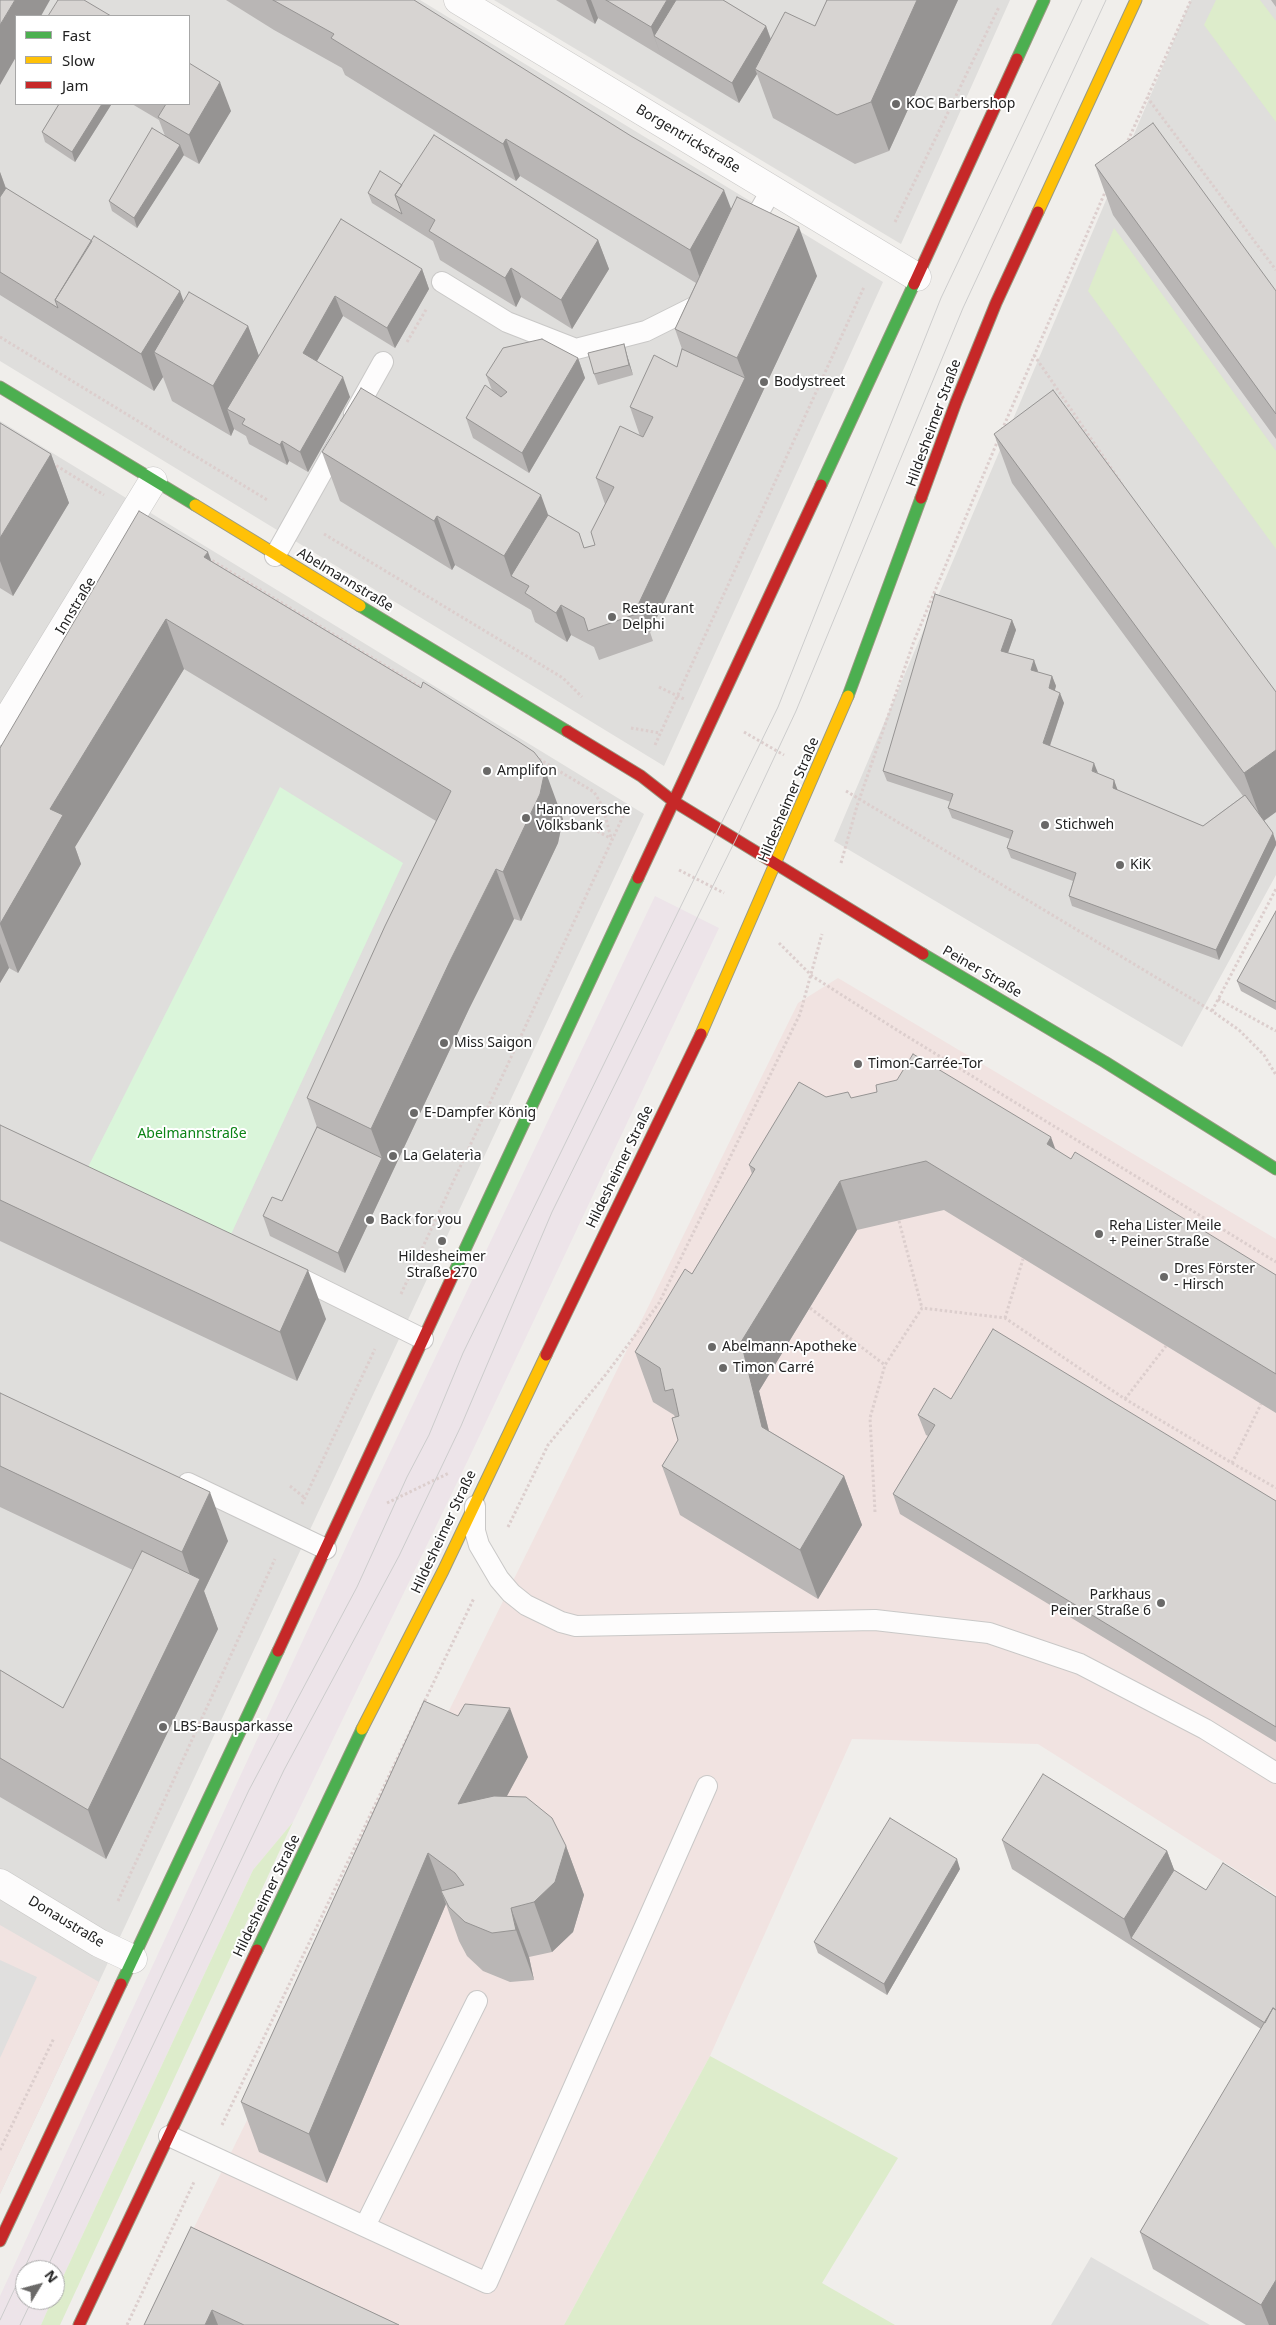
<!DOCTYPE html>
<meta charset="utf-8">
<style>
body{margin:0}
#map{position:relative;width:1276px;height:2325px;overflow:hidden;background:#f0eeeb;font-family:"Noto Sans",sans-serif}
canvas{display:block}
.legend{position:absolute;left:15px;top:15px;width:175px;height:90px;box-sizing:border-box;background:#fff;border:1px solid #a7a7a7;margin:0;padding:6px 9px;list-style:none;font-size:15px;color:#222}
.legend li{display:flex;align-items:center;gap:10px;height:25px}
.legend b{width:25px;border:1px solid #a7a7a7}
.north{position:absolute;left:15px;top:2260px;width:50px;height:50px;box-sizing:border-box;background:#fff;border:1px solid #a7a7a7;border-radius:50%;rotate:53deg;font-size:14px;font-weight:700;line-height:20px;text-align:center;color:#222}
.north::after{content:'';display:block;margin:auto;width:18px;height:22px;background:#6a6968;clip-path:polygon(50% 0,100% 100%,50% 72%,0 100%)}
</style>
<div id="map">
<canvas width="1276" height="2325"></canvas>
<ul class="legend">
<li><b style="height:6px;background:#4caf50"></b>Fast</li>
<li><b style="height:6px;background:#ffc107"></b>Slow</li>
<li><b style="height:6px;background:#c62828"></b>Jam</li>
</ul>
<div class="north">N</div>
</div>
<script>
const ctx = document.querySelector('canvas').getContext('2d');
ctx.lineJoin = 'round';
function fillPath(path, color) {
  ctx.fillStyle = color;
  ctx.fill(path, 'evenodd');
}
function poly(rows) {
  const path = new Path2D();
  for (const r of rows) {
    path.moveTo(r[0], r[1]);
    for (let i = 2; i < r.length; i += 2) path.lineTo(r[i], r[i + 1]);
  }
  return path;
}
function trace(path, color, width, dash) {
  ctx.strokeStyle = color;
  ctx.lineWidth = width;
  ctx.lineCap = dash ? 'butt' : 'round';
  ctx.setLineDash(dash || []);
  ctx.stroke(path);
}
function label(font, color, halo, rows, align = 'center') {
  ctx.font = font + ' "Noto Sans",sans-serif';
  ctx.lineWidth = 4;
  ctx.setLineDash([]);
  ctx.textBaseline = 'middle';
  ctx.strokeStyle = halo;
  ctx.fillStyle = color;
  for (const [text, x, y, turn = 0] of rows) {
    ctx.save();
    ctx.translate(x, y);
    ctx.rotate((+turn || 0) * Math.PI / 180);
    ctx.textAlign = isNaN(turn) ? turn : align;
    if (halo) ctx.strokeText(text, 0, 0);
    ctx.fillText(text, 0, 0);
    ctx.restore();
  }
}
fillPath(poly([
 [0,0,420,0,883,282,664,766,0,361],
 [16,16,189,16,189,104,16,104],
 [494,0,1010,0,901,244],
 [1191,0,1276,0,1276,875,1182,1047,834,841],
 [0,421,644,814,0,2194]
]), '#dfdedc');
fillPath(poly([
 [838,978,1276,1239,1276,1895,1038,1744,852,1739,710,2056,564,2325,146,2325,798,1003],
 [0,1925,99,1982,0,2194]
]), '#f1e3e1');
fillPath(poly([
 [655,896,719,928,469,1458,293,1822,253,1870,55,2294,55,2270,25,2270,25,2300,52,2300,41,2325,0,2325,0,2296,376,1482]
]), '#ede4e9');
fillPath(poly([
 [1216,0,1260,0,1276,21,1276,122,1204,25],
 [1114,228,1276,451,1276,549,1088,291],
 [293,1822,60,2325,41,2325,52,2300,55,2300,55,2294,253,1870],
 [710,2056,898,2158,822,2283,895,2325,564,2325]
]), '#ddeccb');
fillPath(poly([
 [280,787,403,863,227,1243,84,1175]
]), '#daf5da');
fillPath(poly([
 [0,1960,37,1977,0,2058],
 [1091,2257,1210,2325,1051,2325]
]), '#e0dfde');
const lane = poly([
 [748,231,772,189],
 [442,282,507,322,576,349,646,331,706,301],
 [354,414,383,362],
 [275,556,340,440],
 [290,1273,423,1339],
 [188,1483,326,1549],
 [475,1506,475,1531,479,1545,499,1579,511,1593,526,1605,561,1622,576,1626,875,1620,989,1633,1080,1664,1205,1729,1276,1773],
 [169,2136,487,2283,707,1786],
 [365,2226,477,2001]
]);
const street = poly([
 [458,0,917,277],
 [0,731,153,481],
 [0,1883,99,1943,133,1959]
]);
const fast = poly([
 [1017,59,1044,0],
 [0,387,195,505],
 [821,485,914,284],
 [360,606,567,731],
 [848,696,921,498],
 [923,954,1105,1062,1276,1169],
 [453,1275,638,878],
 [257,1950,362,1729],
 [121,1984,278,1651]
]);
const slow = poly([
 [1038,212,1136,0],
 [195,505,360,606],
 [701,1034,848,696],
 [362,1729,443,1571,546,1355]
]);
const jam = poly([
 [914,284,1017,59],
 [921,498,956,402,996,303,1038,212],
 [567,731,641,776,673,801,923,954],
 [638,878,821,485],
 [546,1355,701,1034],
 [278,1651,453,1275],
 [0,2241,121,1984],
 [79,2325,257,1950]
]);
trace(lane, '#c9c8c7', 22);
trace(street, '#c9c8c7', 29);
trace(fast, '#999a82', 13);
trace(slow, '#999a82', 13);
trace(jam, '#999a82', 13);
trace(poly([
 [1147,97,1276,270],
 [1126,145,1191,0],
 [895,222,999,7],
 [0,337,269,501],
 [407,342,427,308],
 [1034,355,1122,484],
 [1002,430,1106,190],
 [52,463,104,495],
 [324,534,563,678,582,697],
 [208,558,422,688],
 [659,687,684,699],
 [631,728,660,733],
 [744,732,784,755],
 [655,745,864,287],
 [539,759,594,792,603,807,611,838],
 [846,791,1212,1011,1239,1030,1264,1055,1276,1075],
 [593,829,612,839],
 [841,863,857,806,914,641,998,440],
 [679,870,724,893],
 [779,943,812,976,900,1032,1276,1262],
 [1218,999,1276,1031],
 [1212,1011,1276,889],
 [899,1221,922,1308],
 [401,1294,626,810],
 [810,1308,885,1365],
 [1005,1318,1023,1259],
 [1125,1399,1166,1346],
 [1232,1463,1276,1488],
 [290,1486,305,1498],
 [387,1503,449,1473],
 [302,1504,375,1349],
 [875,1512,870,1418,885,1365,922,1308,1005,1318,1125,1399,1232,1463,1261,1404],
 [508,1527,548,1445,607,1373,659,1303,800,1014,822,934],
 [118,1901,275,1559],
 [222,2125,474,1598],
 [0,2150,54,2038],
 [127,2325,194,2182]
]), '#dccecd', 3, [2.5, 2.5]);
trace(lane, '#fdfcfc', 20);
trace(street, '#fdfcfc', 28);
trace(fast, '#4caf50', 11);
trace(slow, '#ffc107', 11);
trace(jam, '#c62828', 11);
trace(poly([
 [46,2270,284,1770,399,1556,461,1426,552,1212,736,839,796,711,963,308,1106,0],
 [0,2320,249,1790,357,1587,407,1477,429,1435,463,1353,778,707,941,298,1082,0],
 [20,2325,32,2300]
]), '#ccc', 1);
fillPath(poly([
 [226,0,414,0,731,209,817,276,650,632,653,641,599,660,594,647,571,635,567,642,535,622,531,610,455,565,452,570,340,501,322,452,548,515,579,533,584,548,595,545,605,504,596,478,643,437,640,436,630,407,677,367,682,349,675,329,696,283,520,176,516,181,345,75,342,68,274,30],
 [556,0,723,0,766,26,771,39,815,26,827,0,958,0,889,151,855,164,773,118,757,74,739,103,598,18,595,24],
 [1271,0,1276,0,1276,7],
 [59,104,111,104,111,105,75,162,45,142,42,132],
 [132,104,189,104,231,111,199,164,183,155,137,228,112,211,109,201,165,136,159,120],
 [1095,165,1276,291,1276,439,1113,215],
 [0,172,6,188,183,301,248,326,259,357,341,219,422,269,429,289,395,348,343,316,317,361,350,397,308,472,289,461,287,465,249,444,246,436,234,429,231,436,172,401,163,377,154,391,0,295],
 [402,185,598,240,609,269,572,329,521,297,516,307,440,260,433,241,372,203,368,193],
 [624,344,627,355,633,375,598,385,594,374],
 [578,358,585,378,529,473,473,438,466,418,492,390,486,375],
 [0,423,51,454,69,503,13,596,0,588],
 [994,434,1276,692,1276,812,1264,821,1276,842,1276,845,1219,960,1072,906,1069,896,1073,881,1011,858,1007,848,1010,839,952,818,948,808,951,802,887,781,883,771,1012,620,1016,630,1008,653,1034,660,1037,672,1052,676,1056,686,1055,690,1064,703,1050,746,1098,774,1114,780,1117,790,1203,826,1243,796,1012,483],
 [211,561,563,819,558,843,521,921,514,919,469,1009,345,1273,270,1236,263,1216,282,1201,317,1127,307,1098,436,821,184,669,75,847,81,864,18,973,9,968,0,983,0,748],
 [1276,911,1276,1010,1241,991,1237,981],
 [826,1097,851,1098,1055,1150,1276,1275,1276,1413,944,1210,857,1230,759,1391,769,1431,844,1476,862,1525,818,1599,680,1515,662,1466,678,1440,675,1417,674,1415,653,1402,635,1352,692,1274,752,1174,749,1165],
 [0,1125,326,1319,297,1381,0,1241],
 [0,1393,228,1541,204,1591,218,1629,106,1859,0,1797,0,1670,63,1708,133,1570,0,1507],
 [951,1399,1276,1501,1276,1742,900,1514,893,1494,928,1436,926,1435,918,1415],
 [424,1701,528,1757,507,1796,566,1846,584,1895,573,1932,552,1952,529,1957,534,1980,510,1982,483,1971,467,1956,459,1941,446,1904,327,2183,259,2152,241,2102],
 [1002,1840,1167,1851,1174,1870,1206,1890,1276,1897,1276,2325,1246,2325,1153,2269,1140,2232,1261,2029,1012,1869],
 [960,1869,887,1995,818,1953,814,1942],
 [191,2227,399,2325,144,2325]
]), '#b9b6b5');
fillPath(poly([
 [15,0,50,0,41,16,16,16,16,57,0,85,0,25],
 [586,0,591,0,598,18,595,24],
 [667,0,696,0,654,36,661,56,651,27],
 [917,0,958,0,889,151,871,102],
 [766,26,773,46,755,69,757,74,739,103,732,83],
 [220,82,231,111,199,164,189,135],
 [102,104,111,104,111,105,75,162,72,152],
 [506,139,520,176,516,181,503,144],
 [180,145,184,155,137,228,134,218],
 [0,172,16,217,0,244],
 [724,190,738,227,703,287,690,250],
 [799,227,817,276,650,632,639,603,745,378,737,358],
 [598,240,609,269,572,329,561,300],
 [511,268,521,297,516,307,505,278],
 [422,269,429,289,395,348,387,328],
 [180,291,193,328,154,352,163,377,154,391,141,354],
 [335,296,343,316,310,373,303,353],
 [248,326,266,375,227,409,234,429,231,436,213,386],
 [624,344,627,355,633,375,629,365],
 [578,358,585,378,529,473,522,453],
 [343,377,350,397,308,472,300,452],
 [282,441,289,461,287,465,280,445],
 [51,454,69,503,13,596,0,561,0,538],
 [541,495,559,545,529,586,511,576,504,556],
 [437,516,455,565,452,570,434,521],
 [208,552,226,601,204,557],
 [561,605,571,635,567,642,556,613],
 [166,619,184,669,75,847,81,864,18,973,0,924,50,809],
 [1012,620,1016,630,1005,661,1001,651],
 [1034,660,1038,671,1034,680,1031,670],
 [1052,676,1056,686,1052,698,1049,688],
 [1060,693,1064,703,1047,754,1043,743],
 [1276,750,1276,812,1262,822,1244,773],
 [1094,763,1098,773,1092,771],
 [545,770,563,819,558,843,521,921,503,872],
 [1114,780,1118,791,1113,788],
 [1273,833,1276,842,1276,845,1219,960,1216,950],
 [496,869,514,919,469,1009,345,1273,338,1253,382,1158,371,1129,451,959],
 [0,943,9,968,0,983],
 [1051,1137,1069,1187,1047,1144],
 [840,1181,857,1230,759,1391,780,1476,762,1427,741,1342],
 [308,1270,326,1319,297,1381,280,1332],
 [844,1476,862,1525,818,1599,800,1550],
 [210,1492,228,1541,204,1591,218,1629,106,1859,88,1810,195,1589,182,1552],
 [510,1708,528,1757,476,1853,458,1804],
 [566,1846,584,1895,573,1932,552,1952,534,1902],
 [1167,1851,1178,1880,1131,1938,1124,1919],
 [428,1853,445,1898,441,1891,446,1904,327,2183,309,2134],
 [957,1859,960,1869,887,1995,884,1984],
 [511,1908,529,1957,534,1980,516,1930],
 [1276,2280,1276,2325,1269,2325,1261,2305],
 [212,2310,218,2325,205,2325]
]), '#969493');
const building = poly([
 [0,0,15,0,0,25,0,0],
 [58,0,84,0,111,16,48,16,58,0],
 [273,0,414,0,631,136,724,190,690,250,506,139,503,144,331,38,334,34,273,0],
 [606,0,667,0,651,27,606,0],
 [676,0,723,0,766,26,732,83,654,36,676,0],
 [827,0,917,0,871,102,837,115,755,69,785,12,815,26,827,0],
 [189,63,220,82,189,135,158,117,166,104,189,104,189,63],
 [59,104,102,104,72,152,42,132,59,104],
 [1153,123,1276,291,1276,414,1095,165,1153,123],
 [152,128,180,145,134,218,109,201,152,128],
 [434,135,598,240,561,300,511,268,505,278,429,231,435,220,395,195,434,135],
 [380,171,402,185,395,195,402,214,368,193,380,171],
 [6,188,92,241,55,300,58,308,0,272,0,197,6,188],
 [737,197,799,227,737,358,675,329,737,197],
 [341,219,422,269,387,328,335,296,303,353,343,377,300,452,282,441,280,445,242,424,245,419,227,409,341,219],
 [94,236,180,291,141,354,55,300,94,236],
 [189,292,248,326,213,386,154,352,189,292],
 [542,339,578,358,522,453,466,418,485,385,501,397,507,392,486,375,503,348,542,339],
 [624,344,629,365,594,374,588,353,624,344],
 [682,349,745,378,639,603,642,612,588,631,584,618,561,605,556,613,525,593,529,586,511,576,548,515,579,533,584,548,595,545,591,532,614,487,596,478,620,426,643,437,653,417,630,407,654,355,677,367,682,349],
 [361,388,541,495,504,556,437,516,434,521,322,452,361,388],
 [1053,390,1276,692,1276,750,1244,773,994,434,1053,390],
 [0,423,51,454,0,538,0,423],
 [139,511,208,552,204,557,421,688,423,682,519,742,534,752,541,761,545,770,540,794,503,872,496,869,451,959,371,1129,307,1098,385,926,451,791,166,619,50,809,63,815,0,924,0,748,139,511],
 [935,594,1012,620,1001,651,1034,660,1031,670,1052,676,1049,688,1060,693,1043,743,1094,763,1092,771,1114,780,1113,788,1203,826,1245,795,1273,833,1216,950,1069,896,1076,873,1007,848,1013,831,948,808,953,794,883,771,935,594],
 [1276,911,1276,1002,1237,981,1276,911],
 [913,1054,1051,1137,1047,1144,1071,1159,1075,1152,1276,1275,1276,1374,926,1161,840,1181,741,1342,762,1427,844,1476,800,1550,662,1466,678,1440,672,1418,679,1416,673,1389,665,1391,660,1368,635,1352,685,1269,692,1274,755,1169,749,1165,799,1082,826,1097,848,1092,851,1098,877,1092,876,1085,897,1080,913,1054],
 [0,1125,308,1270,280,1332,0,1200,0,1125],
 [317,1127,382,1158,338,1253,263,1216,272,1197,282,1201,317,1127],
 [993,1329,1276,1501,1276,1727,893,1494,935,1425,918,1415,934,1388,951,1399,993,1329],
 [0,1393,210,1492,182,1552,0,1466,0,1393],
 [142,1551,200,1579,88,1810,0,1758,0,1670,63,1708,142,1551],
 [424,1701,458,1716,465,1704,510,1708,458,1804,494,1796,526,1797,552,1818,566,1846,555,1882,534,1902,511,1908,516,1930,492,1933,465,1922,449,1907,441,1891,464,1885,455,1873,428,1853,309,2134,241,2102,424,1701],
 [1043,1774,1167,1851,1124,1919,1002,1840,1043,1774],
 [890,1818,957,1859,884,1984,814,1942,890,1818],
 [1223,1863,1276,1897,1276,2010,1273,2008,1265,2023,1131,1938,1174,1870,1206,1890,1223,1863],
 [1273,2008,1276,2010,1276,2280,1261,2305,1140,2232,1273,2008],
 [191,2227,399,2325,244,2325,212,2310,205,2325,144,2325,191,2227]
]);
fillPath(building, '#d7d4d2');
trace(building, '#969493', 1);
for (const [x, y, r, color] of [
 [896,104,5,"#6a6968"],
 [764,382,5,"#6a6968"],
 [612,617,5,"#6a6968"],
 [487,771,5,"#6a6968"],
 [526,818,5,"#6a6968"],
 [1045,825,5,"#6a6968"],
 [1120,865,5,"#6a6968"],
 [444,1043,5,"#6a6968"],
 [858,1064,5,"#6a6968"],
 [414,1113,5,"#6a6968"],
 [393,1156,5,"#6a6968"],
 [370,1220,5,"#6a6968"],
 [1099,1234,5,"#6a6968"],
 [442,1241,5,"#6a6968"],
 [1164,1277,5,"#6a6968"],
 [712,1347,5,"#6a6968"],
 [723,1368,5,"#6a6968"],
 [1161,1603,5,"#6a6968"],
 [163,1727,5,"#6a6968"]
]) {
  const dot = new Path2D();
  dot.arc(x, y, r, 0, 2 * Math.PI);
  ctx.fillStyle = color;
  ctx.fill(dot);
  trace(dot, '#fff', 2);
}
label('14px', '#222', '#fff', [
 ["KOC Barbershop",906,104],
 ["Bodystreet",774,382],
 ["Restaurant",622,609],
 ["Delphi",622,625],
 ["Amplifon",497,771],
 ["Hannoversche",536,810],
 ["Volksbank",536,826],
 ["Stichweh",1055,825],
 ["KiK",1130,865],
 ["Miss Saigon",454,1043],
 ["Timon-Carrée-Tor",868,1064],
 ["E-Dampfer König",424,1113],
 ["La Gelaterìa",403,1156],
 ["Back for you",380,1220],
 ["Reha Lister Meile",1109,1226],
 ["+ Peiner Straße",1109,1242],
 ["Hildesheimer",442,1257,"center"],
 ["Straße 270",442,1273,"center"],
 ["Dres Förster",1174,1269],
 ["- Hirsch",1174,1285],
 ["Abelmann-Apotheke",722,1347],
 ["Timon Carré",733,1368],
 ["Parkhaus",1151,1595,"right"],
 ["Peiner Straße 6",1151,1611,"right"],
 ["LBS-Bausparkasse",173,1727]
], 'left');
label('14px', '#222', '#fff', [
 ["Borgentrickstraße",688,139,31],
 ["Hildesheimer Straße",934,423,-70],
 ["Abelmannstraße",345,580,31],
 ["Innstraße",76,606,-59],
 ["Hildesheimer Straße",789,800,-67],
 ["Peiner Straße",982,972,30],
 ["Hildesheimer Straße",620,1167,-64],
 ["Hildesheimer Straße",444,1532,-65],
 ["Hildesheimer Straße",267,1896,-64],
 ["Donaustraße",66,1922,31]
]);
label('14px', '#0c8416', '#fff', [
 ["Abelmannstraße",192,1134]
]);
</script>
